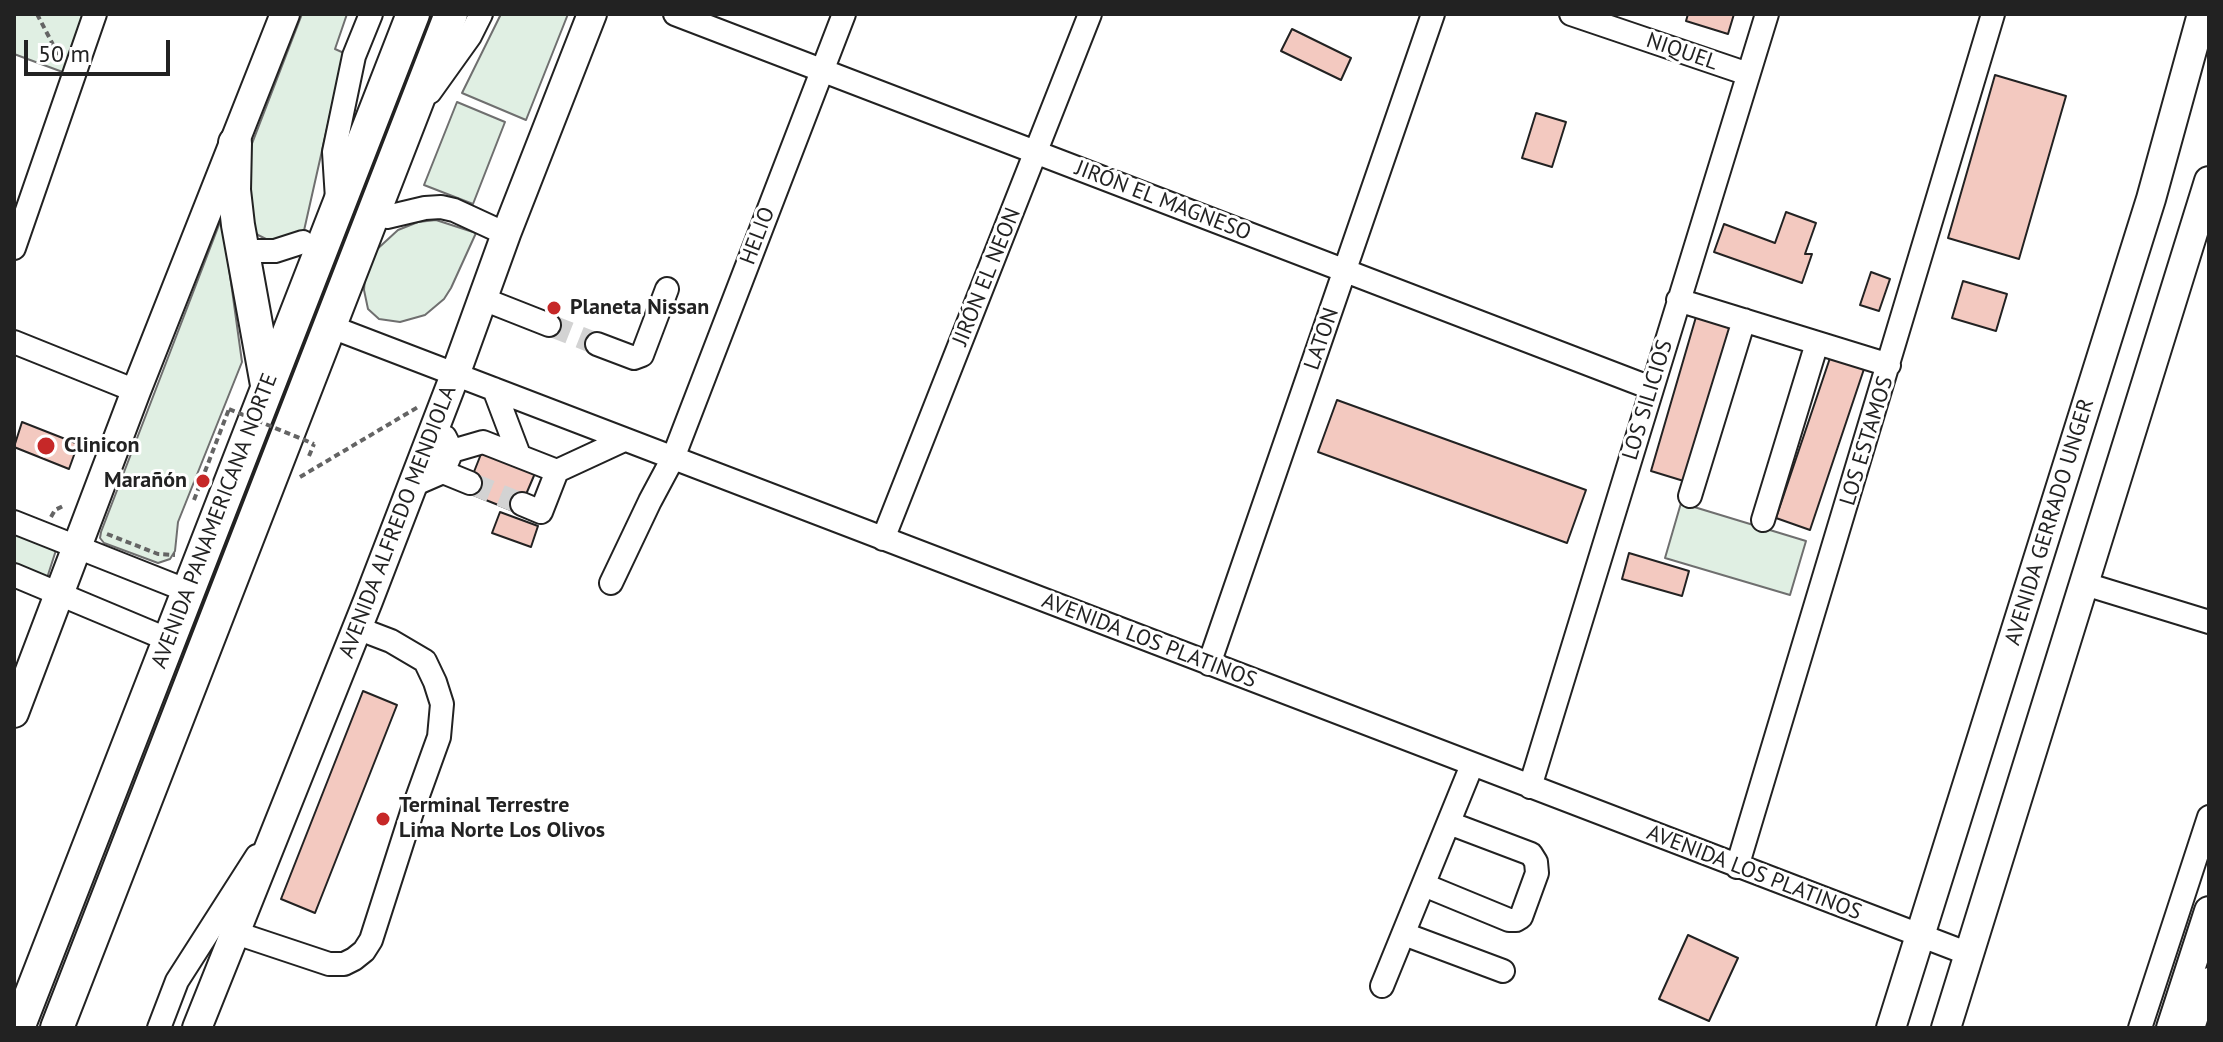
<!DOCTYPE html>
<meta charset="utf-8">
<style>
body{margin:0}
#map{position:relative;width:2223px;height:1042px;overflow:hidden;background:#fff;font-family:"PT Sans",sans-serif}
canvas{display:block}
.frame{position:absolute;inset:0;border:16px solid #222;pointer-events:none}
.scale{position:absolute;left:24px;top:40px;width:146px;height:36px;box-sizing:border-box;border:4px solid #222;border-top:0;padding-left:10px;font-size:24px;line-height:28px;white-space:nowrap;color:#222;-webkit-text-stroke:6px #fff;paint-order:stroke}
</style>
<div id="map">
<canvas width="2223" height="1042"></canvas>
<div class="frame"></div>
<div class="scale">50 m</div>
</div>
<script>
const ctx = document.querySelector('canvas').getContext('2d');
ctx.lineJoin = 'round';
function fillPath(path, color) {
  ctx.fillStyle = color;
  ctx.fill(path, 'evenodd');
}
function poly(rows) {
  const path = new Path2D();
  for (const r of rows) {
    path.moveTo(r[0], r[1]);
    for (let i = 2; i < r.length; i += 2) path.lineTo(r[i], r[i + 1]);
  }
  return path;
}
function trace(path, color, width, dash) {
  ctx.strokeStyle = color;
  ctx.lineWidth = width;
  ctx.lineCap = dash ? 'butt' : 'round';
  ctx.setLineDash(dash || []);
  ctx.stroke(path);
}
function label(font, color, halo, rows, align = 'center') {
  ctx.font = font + ' "PT Sans",sans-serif';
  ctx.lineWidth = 6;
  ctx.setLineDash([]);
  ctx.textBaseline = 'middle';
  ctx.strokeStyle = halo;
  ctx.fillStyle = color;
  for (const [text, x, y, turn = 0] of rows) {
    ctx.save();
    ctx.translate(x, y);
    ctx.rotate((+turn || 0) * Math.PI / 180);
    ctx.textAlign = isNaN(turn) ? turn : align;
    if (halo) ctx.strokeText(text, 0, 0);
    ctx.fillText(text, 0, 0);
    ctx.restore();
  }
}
const green = poly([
 [14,14,90,14,68,74,14,54,14,14],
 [302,14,347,14,335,49,344,53,303,235,272,242,258,235,249,223,248,154,302,14],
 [501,14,568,14,526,120,462,93,501,14],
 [457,102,505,122,473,204,424,185,457,102],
 [222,217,242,362,178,522,175,551,170,559,158,563,104,543,100,538,101,532,222,217],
 [436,220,476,233,451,288,444,299,425,315,400,322,379,319,368,309,364,290,365,277,374,252,398,230,418,222,436,220],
 [1681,503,1806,541,1790,595,1665,558,1681,503],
 [14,531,57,547,47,578,14,565,14,531]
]);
fillPath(green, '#e0efe3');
trace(green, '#6f6f6f', 2);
const building = poly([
 [1688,14,1734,14,1728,34,1686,21,1688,14],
 [1292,29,1351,58,1341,80,1281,51,1292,29],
 [1995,75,2066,96,2019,259,1948,238,1995,75],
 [1536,113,1566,122,1552,167,1522,158,1536,113],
 [1786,212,1816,223,1805,254,1812,254,1802,283,1714,252,1724,224,1775,243,1786,212],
 [1871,272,1890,279,1879,311,1860,305,1871,272],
 [1963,281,2007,294,1996,331,1952,318,1963,281],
 [1698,310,1735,321,1687,482,1651,471,1698,310],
 [1832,352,1866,363,1810,530,1776,518,1832,352],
 [1337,400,1586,490,1567,543,1318,452,1337,400],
 [22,422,78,444,69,469,14,447,22,422],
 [483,449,536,471,518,513,466,492,483,449],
 [500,512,538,526,531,547,492,533,500,512],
 [1629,553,1689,571,1682,596,1622,579,1629,553],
 [363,691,397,705,315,913,281,899,363,691],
 [1688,935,1738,958,1709,1021,1659,999,1688,935]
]);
fillPath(building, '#f3c9c0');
trace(building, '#222', 2);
trace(poly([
 [549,325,597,344],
 [470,483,522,504]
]), '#d3d3d3', 22, [22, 11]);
const minor = poly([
 [675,14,1651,388],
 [1571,14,1748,74],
 [430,92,470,36,481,14],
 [337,199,334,152,354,56,371,14],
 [387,217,425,208,441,207,454,210,506,234],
 [14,248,95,14],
 [244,251,275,251,303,242],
 [483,299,549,325],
 [1678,300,1889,365],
 [329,326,1969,954],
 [14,342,136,391],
 [597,344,634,358,642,355,667,289],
 [494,389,519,455],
 [452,451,483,442,557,471],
 [443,472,470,483],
 [413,485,443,472,452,451,445,437],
 [1690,496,1744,320],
 [522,504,541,512,557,471,624,440],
 [1763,520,1817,343],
 [14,522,188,591],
 [883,539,1090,14],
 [14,575,169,640],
 [611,583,650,501,673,458,844,14],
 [2085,584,2209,622],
 [1209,664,1433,14],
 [1530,787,1767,14],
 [1737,867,1993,14],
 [1424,885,1509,920,1516,920,1521,917,1537,873,1536,862,1531,854,1449,823],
 [236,933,329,964,344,964,354,959,364,951,371,940,412,812,439,737,442,704,435,682,425,661,391,641,357,628],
 [1404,934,1503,971],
 [1382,986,1472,765],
 [159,1028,177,981,257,856],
 [2140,1028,2209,817],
 [2193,1028,2209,979]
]);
const major = poly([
 [14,713,136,391,285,14],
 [197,1028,368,601,455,375,506,234,592,14],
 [1891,1028,2151,199,2202,14],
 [1946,1028,2209,181],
 [2171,1028,2209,911]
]);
const highway = poly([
 [235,143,234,190,238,225,267,385],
 [18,1028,413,14],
 [57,1028,451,14]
]);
trace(minor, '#222', 26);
trace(major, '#222', 32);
trace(highway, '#222', 36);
trace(poly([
 [37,14,60,58],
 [309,456,314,444],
 [300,477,418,407],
 [194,500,229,409],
 [51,517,55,510,63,506],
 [107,534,158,554,175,555]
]), '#646464', 4, [6, 4]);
trace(minor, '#fff', 22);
trace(major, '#fff', 28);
trace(highway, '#fff', 32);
trace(poly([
 [229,409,314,444]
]), '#646464', 4, [6, 4]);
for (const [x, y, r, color] of [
 [554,308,8,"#c62828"],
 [46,446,10,"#c62828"],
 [203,481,8,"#c62828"],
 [383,819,8,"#c62828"]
]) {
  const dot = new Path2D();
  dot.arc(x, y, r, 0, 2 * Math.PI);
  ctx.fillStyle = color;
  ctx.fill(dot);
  trace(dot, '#fff', 3);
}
label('22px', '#222', '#fff', [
 ["NIQUEL",1682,52,19],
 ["JIRÓN EL MAGNESO",1163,201,21],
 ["HELIO",758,236,-69],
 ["JIRÓN EL NEON",987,277,-68],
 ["LATON",1322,339,-71],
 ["LOS SILICIOS",1648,400,-73],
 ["LOS ESTAMOS",1867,441,-73],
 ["AVENIDA PANAMERICANA NORTE",215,521,-69],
 ["AVENIDA ALFREDO MENDIOLA",398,522,-69],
 ["AVENIDA GERRADO UNGER",2050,522,-73],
 ["AVENIDA LOS PLATINOS",1149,641,21],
 ["AVENIDA LOS PLATINOS",1754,873,21]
]);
label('bold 22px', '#222', '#fff', [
 ["Planeta Nissan",570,308],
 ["Clinicon",64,446],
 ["Marañón",187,481,"right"],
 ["Terminal Terrestre",399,806],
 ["Lima Norte Los Olivos",399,831]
], 'left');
</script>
